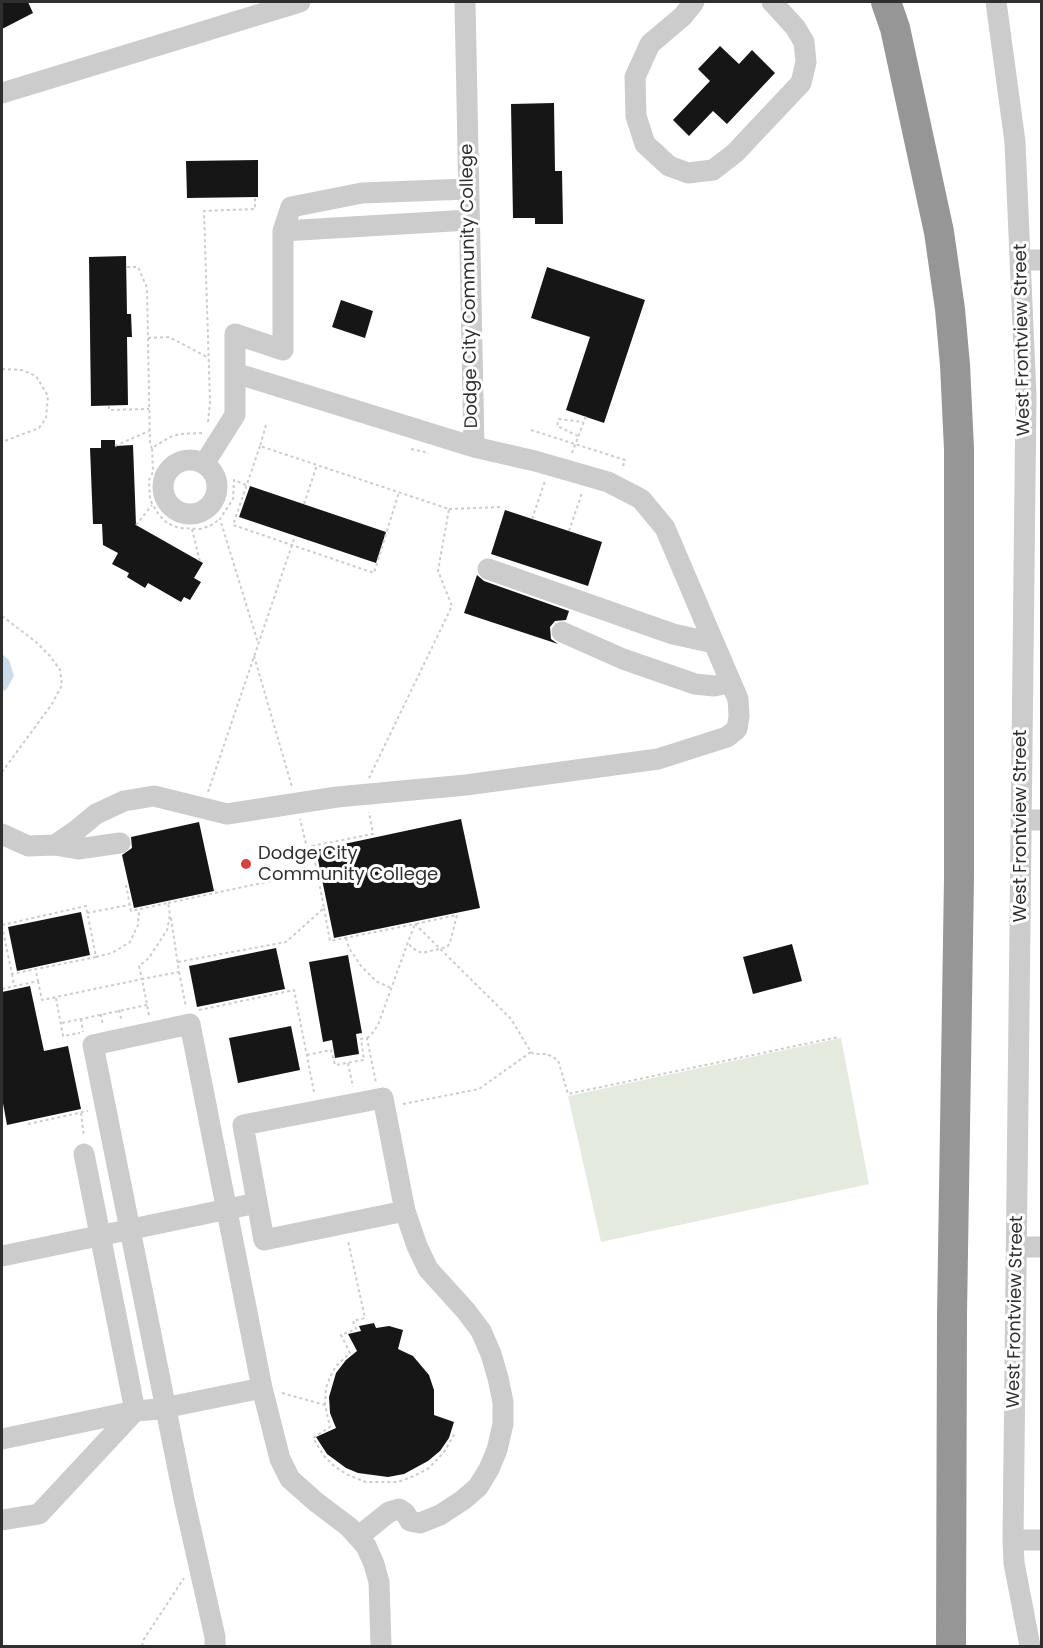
<!DOCTYPE html>
<style>
body{margin:0}
#map{position:relative;width:1043px;height:1648px;overflow:hidden;background:#fff;font-family:Poppins,sans-serif}
canvas{display:block}
.frame{position:absolute;inset:0;border:3px solid #2f2f2f;pointer-events:none}
</style>
<div id="map">
<canvas width="1043" height="1648"></canvas>
<div class="frame"></div>
</div>
<script>
const ctx = document.querySelector('canvas').getContext('2d');
ctx.lineJoin = 'round';
function fillPath(path, color) {
  ctx.fillStyle = color;
  ctx.fill(path, 'evenodd');
}
function poly(rows) {
  const path = new Path2D();
  for (const r of rows) {
    if (r.length === 3) {
      path.moveTo(r[0] + r[2], r[1]);
      path.arc(r[0], r[1], r[2], 0, 2 * Math.PI);
      continue;
    }
    path.moveTo(r[0], r[1]);
    for (let i = 2; i < r.length; i += 2) path.lineTo(r[i], r[i + 1]);
  }
  return path;
}
function trace(path, color, width, dash) {
  ctx.strokeStyle = color;
  ctx.lineWidth = width;
  ctx.lineCap = dash ? 'butt' : 'round';
  ctx.setLineDash(dash || []);
  ctx.stroke(path);
}
function label(font, color, halo, rows, align = 'center') {
  ctx.font = font + ' Poppins,sans-serif';
  ctx.lineWidth = 6;
  ctx.setLineDash([]);
  ctx.textBaseline = 'middle';
  ctx.strokeStyle = halo;
  ctx.fillStyle = color;
  for (const [text, x, y, turn = 0] of rows) {
    ctx.save();
    ctx.translate(x, y);
    ctx.rotate((+turn || 0) * Math.PI / 180);
    ctx.textAlign = isNaN(turn) ? turn : align;
    if (halo) ctx.strokeText(text, 0, 0);
    ctx.fillText(text, 0, 0);
    ctx.restore();
  }
}
fillPath(poly([
 [841,1038,869,1184,601,1242,568,1096]
]), '#e4ebde');
fillPath(poly([
 [2,654,9,660,14,676,6,690,2,691]
]), '#ccdce9');
fillPath(poly([
 [2,2,28,2,33,13,2,29],
 [720,46,739,64,752,50,775,73,727,124,713,111,689,136,673,120,710,81,698,69],
 [554,103,555,171,562,171,563,224,535,224,535,218,513,218,511,104],
 [258,160,258,197,187,198,186,161],
 [126,256,127,314,131,314,132,337,127,337,128,405,91,406,89,257],
 [547,267,645,300,604,423,566,410,590,337,531,318],
 [341,300,373,311,365,338,332,327],
 [101,440,115,440,115,446,133,445,136,525,203,563,194,578,201,582,190,600,184,597,181,602,148,583,145,588,127,577,129,573,112,564,118,553,103,545,102,524,93,524,90,448,101,448],
 [250,486,386,532,376,563,239,517],
 [505,510,602,542,588,586,491,554],
 [477,575,484,581,569,611,566,620,555,621,550,627,551,639,558,644,464,613],
 [461,819,480,908,334,938,316,850],
 [199,822,214,891,134,908,122,855,132,848,131,837],
 [81,912,90,955,17,971,8,927],
 [792,944,802,981,753,994,743,957],
 [276,948,285,989,197,1007,189,966],
 [348,955,362,1033,356,1034,359,1054,335,1058,332,1040,323,1042,309,962],
 [30,986,44,1051,68,1046,81,1109,7,1125,2,1098,2,992],
 [291,1026,300,1070,238,1083,229,1038],
 [374,1323,376,1328,389,1326,403,1330,398,1349,413,1356,429,1375,434,1390,434,1415,454,1422,449,1438,440,1451,428,1461,404,1474,388,1477,358,1473,346,1468,327,1454,316,1437,336,1428,330,1413,329,1397,336,1373,346,1360,357,1351,348,1334,361,1331,359,1326]
]), '#161616');
trace(poly([
 [127,267,138,267,147,288,150,445,152,448],
 [148,338,169,337,209,358],
 [2,369,22,370,36,376,48,396,46,418,39,428,2,442],
 [109,406,109,410,149,409],
 [208,422,210,402,204,211,255,209,255,197],
 [266,425,260,446,449,509,438,571,452,606,369,778],
 [531,430,625,460,622,469],
 [202,433,180,434,170,437,152,448,153,472,149,480,150,500,159,515,167,523,179,528,200,529,210,526,220,519],
 [578,436,557,426,559,419,583,422],
 [115,446,149,431],
 [260,446,233,525,374,573,399,492],
 [411,449,429,453],
 [572,453,586,416],
 [246,485,234,480,233,499,220,519,258,643],
 [304,504,317,465],
 [449,509,501,507],
 [532,519,545,481],
 [136,525,152,505],
 [192,529,200,562],
 [569,531,582,493],
 [2,616,36,642,50,656,60,670,62,685,52,704,2,772],
 [254,656,292,787],
 [208,792,295,536],
 [312,846,373,834,369,812],
 [168,903,290,877,318,880],
 [324,908,330,941,415,924,511,1019,531,1052,534,1054,547,1054,558,1060,568,1094,838,1037],
 [87,913,129,905],
 [2,925,86,906,96,957,12,974,2,926],
 [346,938,349,948,361,966,376,981,391,988],
 [96,957,112,953,130,942,138,925,139,910],
 [178,962,286,942,324,908,312,846,307,848,300,819],
 [179,972,186,1007],
 [12,974,14,986],
 [38,981,42,1000,142,979,139,966,149,958,167,930,170,915,168,903,131,911,126,885],
 [2,989,38,981,36,971],
 [56,998,63,1036,80,1033],
 [119,1010,122,1022],
 [199,1010,294,990,314,1092],
 [101,1014,103,1026],
 [149,1015,142,979,179,972,171,918],
 [81,1019,83,1032],
 [62,1023,147,1005],
 [367,1038,371,1035,378,1025,408,942,415,924,457,915,450,943,447,947,422,953,412,948,408,942],
 [307,1055,331,1050,335,1065,364,1060,361,1039,367,1038,376,1083],
 [348,1063,353,1087],
 [403,1104,479,1089,531,1052],
 [81,1113,84,1137],
 [28,1124,88,1111],
 [282,1393,325,1405,330,1427,313,1438,324,1456,334,1466,348,1475,366,1482,398,1482,414,1476,429,1468,444,1452,455,1433],
 [325,1405,326,1388,330,1377,336,1366,350,1353,341,1335,356,1329,353,1321,365,1318,348,1241],
 [142,1646,144,1639,184,1578]
]), '#ccc', 2, [3, 3]);
trace(poly([
 [465,2,474,447],
 [694,2,683,16,650,44,635,77,636,116,645,144,669,166,688,173,713,170,735,153,801,83,806,62,804,42,795,27,772,2],
 [996,2,1015,142,1026,396,1013,1540,1014,1563,1030,1646],
 [2,93,300,2],
 [283,231,291,207,362,193,468,189],
 [1022,260,1042,260],
 [235,373,474,447,535,461,608,482,641,499,665,528,714,643],
 [190,487,27],
 [204,464,235,415,235,334,283,350,283,231,469,220],
 [562,632,623,659,695,684,714,686,731,683],
 [1021,820,1042,820],
 [2,834,28,846,55,845,78,829,96,814,124,801,154,796,227,814,337,797,466,785,658,759,727,737,737,729,739,716,738,699,714,643,673,634,488,569],
 [55,845,78,849,120,843],
 [383,1098,405,1211,264,1240,243,1125,383,1098],
 [1017,1247,1042,1247],
 [2,1256,257,1203],
 [2,1439,135,1411,159,1409,262,1388],
 [2,1520,39,1514,135,1411,84,1154],
 [358,1537,389,1512,399,1509,405,1513,410,1521,420,1523,440,1515,463,1500,478,1487,489,1469,497,1450,503,1424,503,1402,498,1378,491,1354,481,1331,466,1311,428,1269,417,1246,405,1211],
 [1013,1540,1042,1540],
 [215,1646,215,1637,184,1499,93,1045,190,1024,262,1388,280,1459,290,1479,316,1502,349,1527,366,1546,374,1564,379,1582,381,1646]
]), '#ccc', 21);
trace(poly([
 [886,2,895,28,939,232,950,309,955,365,959,449,959,878,952,1315,951,1646]
]), '#969696', 30);
for (const [x, y, r, color] of [
 [246,864,6,"#d74042"]
]) {
  const dot = new Path2D();
  dot.arc(x, y, r, 0, 2 * Math.PI);
  ctx.fillStyle = color;
  ctx.fill(dot);
  trace(dot, '#fff', 2);
}
label('18px', '#2f2f2f', '#fff', [
 ["Dodge City Community College",470,286,-91],
 ["West Frontview Street",1023,340,-91],
 ["West Frontview Street",1021,826,-90],
 ["West Frontview Street",1016,1312,-89]
]);
label('18px', '#2f2f2f', '#fff', [
 ["Dodge City",258,854],
 ["Community College",258,875]
], 'left');
</script>
